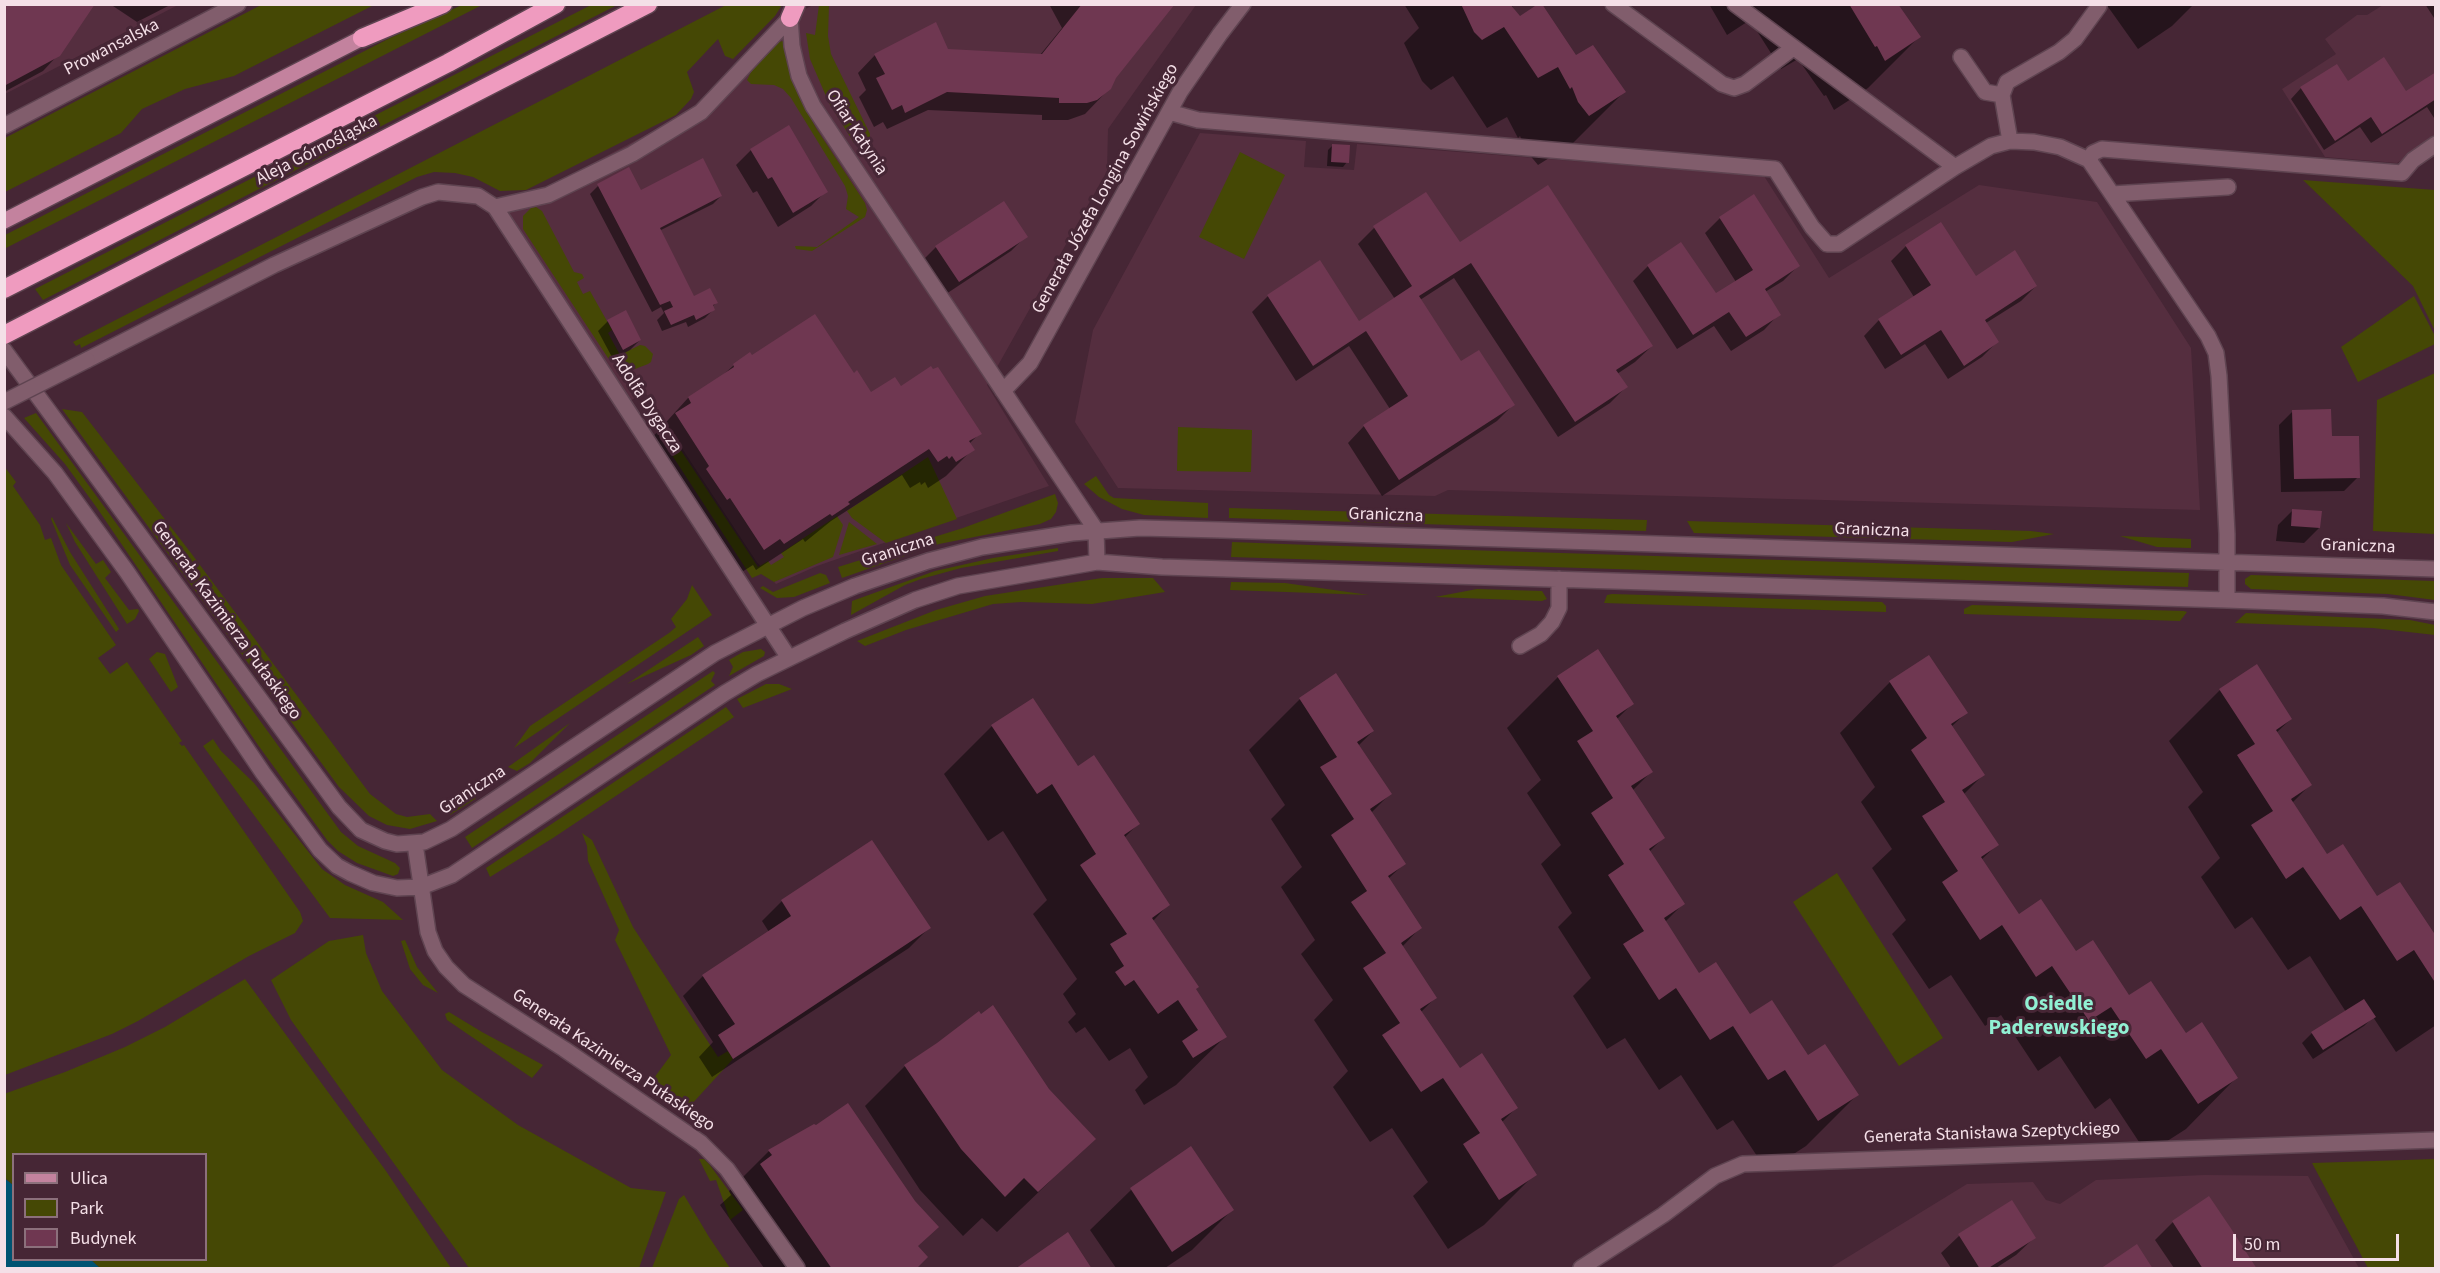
<!DOCTYPE html>
<meta charset="utf-8">
<style>
body{margin:0}
#map{position:relative;width:2440px;height:1273px;overflow:hidden;background:#462635;font-family:"Source Sans 3",sans-serif}
canvas{display:block}
.frame{position:absolute;inset:0;border:6px solid #f4dfe7;pointer-events:none}
.legend{position:absolute;left:12px;top:1153px;width:195px;height:108px;box-sizing:border-box;background:#462635;border:2px solid #8c707c;margin:0;padding:8px 10px;list-style:none;font-size:18px;color:#f4dfe7}
.legend li{display:flex;align-items:center;gap:12px;height:30px}
.legend b{width:30px;border:2px solid #8c707c}
.scale{position:absolute;left:2233px;top:1234px;width:166px;height:27px;box-sizing:border-box;border:3px solid #f4dfe7;border-top:0;padding-left:8px;font-size:18px;line-height:21px;white-space:nowrap;color:#f4dfe7;-webkit-text-stroke:4px #462635;paint-order:stroke}
</style>
<div id="map">
<canvas width="2440" height="1273"></canvas>
<div class="frame"></div>
<ul class="legend">
<li><b style="height:8px;background:#c3829e"></b>Ulica</li>
<li><b style="height:16px;background:#454805"></b>Park</li>
<li><b style="height:16px;background:#6f3751"></b>Budynek</li>
</ul>
<div class="scale">50 m</div>
</div>
<script>
const ctx = document.querySelector('canvas').getContext('2d');
ctx.lineJoin = 'round';
function fillPath(path, color) {
  ctx.fillStyle = color;
  ctx.fill(path, 'evenodd');
}
function poly(rows) {
  const path = new Path2D();
  for (const r of rows) {
    path.moveTo(r[0], r[1]);
    for (let i = 2; i < r.length; i += 2) path.lineTo(r[i], r[i + 1]);
  }
  return path;
}
function trace(path, color, width, dash) {
  ctx.strokeStyle = color;
  ctx.lineWidth = width;
  ctx.lineCap = dash ? 'butt' : 'round';
  ctx.setLineDash(dash || []);
  ctx.stroke(path);
}
function label(font, color, halo, rows, align = 'center') {
  ctx.font = font + ' "Source Sans 3",sans-serif';
  ctx.lineWidth = 6;
  ctx.setLineDash([]);
  ctx.textBaseline = 'middle';
  ctx.strokeStyle = halo;
  ctx.fillStyle = color;
  for (const [text, x, y, turn = 0] of rows) {
    ctx.save();
    ctx.translate(x, y);
    ctx.rotate((+turn || 0) * Math.PI / 180);
    ctx.textAlign = isNaN(turn) ? turn : align;
    if (halo) ctx.strokeText(text, 0, 0);
    ctx.fillText(text, 0, 0);
    ctx.restore();
  }
}
fillPath(poly([
 [5,5,178,5,5,94],
 [813,5,1196,5,1108,129,1107,171,987,385,1049,486,817,566,776,584,756,561,645,392,630,401,513,221,501,199,540,191,691,111,773,26],
 [2383,5,2435,5,2435,139,2397,163,2325,157,2282,89,2336,54,2325,39,2357,15,2367,15],
 [1200,133,1306,141,1304,167,1354,170,1357,144,1764,176,1829,278,1979,185,2097,202,2191,348,2200,510,1448,490,1435,496,1118,488,1075,422,1093,330],
 [2204,1175,2308,1176,2359,1268,1830,1268,1967,1184,2033,1182,2046,1200,2060,1204,2096,1180]
]), '#552e3f');
fillPath(poly([
 [263,4,374,5,234,76,185,89,142,109,121,133,5,192,5,138],
 [593,4,617,5,43,300,35,289],
 [728,4,782,5,775,16,733,59,725,56,718,39,687,72,694,92,691,99,676,115,526,190,500,191,473,177,455,173,434,172,417,177,81,348,80,344,76,346,73,342],
 [462,5,482,5,6,248,5,235,390,38],
 [819,5,829,5,828,36,831,54,870,134,870,140,865,146,854,143,829,103,810,59,806,33,815,35],
 [783,41,791,75,798,95,816,128,865,203,867,210,865,217,812,251,796,249,795,246,817,247,859,217,846,209,848,196,845,186,791,98,783,89,774,85,751,84,747,80,753,68,779,42],
 [1240,152,1285,175,1244,259,1199,237],
 [2303,180,2435,190,2435,331,2413,286],
 [536,207,542,211,574,272,582,274,584,278,577,282,583,294,590,291,612,330,608,333,620,355,640,345,645,346,653,354,651,362,648,364,635,369,626,369,608,358,523,229,523,216,531,208],
 [2414,296,2435,336,2435,344,2358,382,2341,347],
 [2435,373,2435,534,2373,531,2377,400],
 [649,402,758,567,768,561,771,565,784,557,781,553,837,516,843,525,833,557,774,582,761,574,752,578,653,426,647,414],
 [62,409,82,412,191,553,370,794,396,814,407,817,430,814,437,821,410,829,387,825,369,816,339,787],
 [36,413,341,832,358,846,395,863,400,868,398,874,393,876,357,863,338,851,327,840,258,745,97,508,65,464,24,418],
 [1178,427,1252,430,1251,472,1177,471],
 [928,457,957,519,886,543,852,518,847,511],
 [4,466,16,482,13,486,40,525,45,540,51,538,61,565,116,645,98,658,110,674,127,662,182,741,179,743,182,746,184,745,300,912,303,921,295,933,249,956,138,1021,112,1034,5,1075],
 [1096,476,1109,495,1114,498,1208,503,1208,518,1144,515,1122,509,1099,497,1084,484],
 [1055,494,1058,503,1056,512,1051,519,1040,524,939,544,842,578,838,567,963,528],
 [1229,508,1647,520,1646,531,1229,518],
 [52,517,70,552,119,629,116,632,70,565,51,519],
 [1687,521,2031,531,2054,534,2012,542,1694,533],
 [849,522,877,544,839,555],
 [66,523,96,564,103,560,111,572,105,578,129,610,138,609,139,611,135,619,127,624,75,542],
 [2120,536,2191,539,2191,548,2157,547],
 [1232,542,1310,545,2189,573,2188,587,1231,557],
 [1058,548,1058,551,961,568,921,579,905,585,851,615,852,601,935,571,993,558],
 [820,573,826,575,830,583,794,597,777,598,760,588,763,586,773,592],
 [2251,575,2435,581,2435,600,2388,594,2251,589,2245,584,2245,579],
 [1102,578,1153,578,1165,592,1092,604,1021,602,993,604,906,630,865,646,857,641,936,610,985,596],
 [1231,582,1285,583,1369,595,1230,590],
 [692,585,712,615,514,748,530,726,669,633,676,627,671,619,687,599],
 [1477,589,1542,591,1547,599,1542,601,1435,597],
 [1612,594,1882,602,1886,606,1886,612,1604,603,1607,595],
 [1972,605,2184,611,2187,612,2180,621,1964,614,1964,609],
 [2246,613,2410,620,2435,625,2435,635,2373,628,2235,623],
 [698,637,704,646,691,655,627,684],
 [761,649,765,652,764,656,729,676,733,667,729,660,743,652],
 [157,652,165,654,178,687,171,692,149,659],
 [713,671,715,673,711,681,715,685,472,848,465,837],
 [766,684,779,684,792,689,743,708,737,699],
 [726,707,734,717,553,838,490,877,486,868],
 [570,723,530,763,517,771,508,767],
 [213,739,221,751,254,783,322,869,345,885,383,902,403,920,330,918,203,746],
 [487,779,475,799,450,815,447,808,447,804],
 [582,833,592,840,633,927,718,1057,728,1051,733,1059,690,1106,651,1082,671,1055,615,940,619,930,588,861,587,846],
 [1837,873,1943,1038,1899,1066,1793,902],
 [363,935,366,953,382,991,442,1070,518,1125,631,1188,666,1192,639,1268,469,1268,291,1020,271,980,329,941],
 [405,940,417,967,438,993,423,985,410,969,401,941],
 [245,979,386,1171,451,1268,100,1268,91,1260,206,1260,206,1154,14,1154,13,1185,5,1178,4,1094,65,1072,125,1047,165,1027],
 [449,1012,482,1032,543,1065,532,1078,447,1020,445,1014],
 [699,1159,704,1159,709,1164,743,1210,730,1220,716,1180,710,1181],
 [2435,1159,2435,1268,2368,1268,2312,1163],
 [684,1195,709,1237,730,1268,652,1268,679,1199]
]), '#454805');
fillPath(poly([
 [4,1178,13,1185,14,1260,91,1260,100,1268,5,1268]
]), '#005372');
fillPath(poly([
 [4,4,58,55,43,71,4,92],
 [110,4,172,4,137,22],
 [1049,4,1173,4,1114,77,1110,88,1085,114,1068,120,1042,120,1042,115,928,110,887,129,883,122,874,127,859,97,866,90,858,73,875,55,947,50,1040,55,1062,28],
 [1404,4,1511,4,1519,18,1624,92,1573,143,1538,165,1528,153,1520,136,1518,138,1507,117,1487,128,1453,76,1431,90,1422,81,1404,43,1419,28],
 [1709,4,1897,4,1919,37,1868,88,1834,110,1826,95,1824,96,1798,59,1781,69,1750,20,1727,35],
 [2106,4,2194,4,2172,26,2138,49],
 [2425,4,2436,4,2436,21],
 [2436,73,2436,121,2427,107,2371,143,2360,127,2324,150,2291,99,2301,88,2347,83,2406,93],
 [1333,145,1347,162,1343,167,1327,166,1328,150],
 [751,150,826,191,811,206,778,227,757,191,753,193,736,165],
 [598,186,640,192,721,196,713,204,659,231,693,298,716,303,712,307,713,310,705,318,688,327,686,322,662,331,657,320,664,313,661,307,652,312,590,194],
 [1754,196,1798,266,1783,281,1765,292,1779,314,1764,330,1731,351,1714,326,1677,349,1633,281,1648,266,1715,296,1736,282,1705,233,1720,218],
 [1374,228,1459,244,1652,346,1635,362,1617,374,1626,387,1610,403,1558,437,1454,278,1420,300,1461,363,1513,405,1497,421,1382,496,1348,443,1364,426,1390,409,1349,346,1296,381,1252,312,1268,296,1359,323,1395,299,1358,244],
 [1026,236,1011,251,943,296,921,262,936,247],
 [1906,246,1975,278,2036,286,2021,301,1986,323,1997,342,1982,357,1948,379,1925,344,1885,369,1864,336,1879,320,1914,297,1891,261],
 [608,321,640,340,630,350,613,359,598,331],
 [752,357,853,375,871,394,901,388,980,433,969,444,973,449,946,476,928,488,925,482,921,485,920,482,910,488,902,475,831,521,805,542,803,539,756,570,753,565,737,575,649,441,688,398,723,375,734,365],
 [2293,411,2331,438,2358,477,2344,491,2281,492,2279,425],
 [2293,510,2319,528,2304,543,2276,541,2278,525],
 [2256,666,2291,719,2276,733,2310,785,2292,803,2327,856,2377,898,2436,938,2436,1025,2396,1052,2373,1017,2364,1026,2313,1059,2302,1043,2312,1033,2346,1012,2310,956,2288,970,2252,917,2235,929,2201,877,2220,858,2188,807,2203,792,2169,741,2220,690],
 [1336,676,1373,731,1358,746,1390,794,1371,813,1404,864,1388,879,1420,928,1402,947,1435,998,1421,1012,1459,1070,1516,1108,1501,1123,1535,1174,1484,1225,1448,1249,1413,1196,1428,1182,1392,1128,1370,1142,1333,1087,1348,1071,1314,1020,1333,1000,1301,954,1315,940,1281,887,1302,867,1271,819,1285,805,1249,750,1300,699],
 [1558,677,1632,704,1617,719,1651,772,1632,791,1663,838,1649,852,1683,904,1665,922,1699,975,1749,1016,1857,1095,1806,1146,1767,1171,1733,1120,1717,1130,1681,1075,1659,1090,1625,1038,1607,1049,1573,996,1591,978,1558,927,1572,913,1541,864,1561,845,1527,793,1541,780,1507,728],
 [1890,682,1966,713,1951,727,1983,775,1963,795,1997,845,1981,860,2018,916,2075,953,2129,998,2185,1035,2236,1078,2186,1129,2147,1154,2110,1098,2095,1109,2060,1056,2038,1071,2001,1015,1985,1026,1951,975,1929,989,1892,934,1906,920,1872,868,1892,849,1861,802,1875,787,1840,733],
 [992,726,1078,768,1138,824,1124,838,1168,905,1153,921,1225,1037,1176,1085,1144,1105,1135,1090,1148,1077,1130,1048,1109,1061,1085,1027,1076,1033,1068,1022,1076,1014,1063,994,1077,979,1033,914,1047,900,1003,831,988,841,944,774],
 [782,901,929,928,909,948,712,1077,699,1057,713,1042,683,996,703,976,769,932,762,921],
 [905,1066,1048,1090,1094,1139,997,1232,982,1218,963,1236,920,1190,865,1106],
 [1191,1148,1232,1210,1192,1250,1165,1268,1116,1268,1090,1230,1131,1190],
 [769,1151,916,1247,914,1268,764,1268,720,1205,731,1195,729,1191],
 [2173,1222,2255,1268,2174,1268,2155,1240],
 [1959,1236,2034,1238,2016,1255,1996,1268,1951,1268,1941,1253]
]), '#0007');
fillPath(poly([
 [4,4,95,4,60,56,4,86],
 [1082,4,1175,4,1116,78,1111,89,1097,100,1087,103,1059,103,1059,98,947,92,905,113,902,105,892,110,876,78,885,74,874,54,936,22,948,49,1042,54],
 [1461,4,1510,4,1520,16,1538,4,1542,4,1576,55,1593,45,1626,92,1589,116,1578,102,1572,87,1570,89,1558,67,1538,78,1504,27,1482,40,1474,32],
 [1849,4,1898,4,1921,37,1885,61,1877,46,1875,47],
 [2384,57,2406,91,2436,72,2436,99,2382,134,2371,117,2335,141,2300,87,2337,64,2348,81],
 [789,125,828,192,793,213,772,177,768,179,750,149],
 [1332,144,1350,145,1349,163,1331,162],
 [703,158,722,196,660,228,694,296,710,288,718,303,713,305,715,310,696,320,694,315,671,325,664,311,673,307,670,301,660,305,597,184,629,167,641,190],
 [1548,185,1653,346,1616,370,1628,387,1575,422,1471,263,1419,296,1461,361,1479,350,1515,405,1399,480,1363,425,1408,396,1366,331,1313,366,1267,295,1320,260,1359,321,1412,286,1373,226,1426,192,1460,242],
 [1754,194,1800,266,1765,289,1781,315,1746,337,1729,312,1693,335,1647,265,1681,242,1716,293,1753,270,1719,217],
 [1004,201,1028,237,959,282,935,246],
 [1941,222,1976,276,2015,250,2037,286,1985,320,1999,342,1964,366,1941,330,1901,355,1878,319,1931,285,1905,245],
 [626,310,641,340,623,350,607,320],
 [815,314,854,373,857,370,871,392,895,377,901,386,931,366,933,369,938,367,982,434,969,441,975,450,956,462,952,456,949,459,947,456,938,462,929,449,848,502,850,504,832,516,830,514,784,544,780,539,764,550,730,498,727,500,706,469,709,466,675,413,691,403,688,397,734,367,733,364,750,352,752,355],
 [2331,409,2332,436,2359,436,2360,478,2294,479,2292,410],
 [2292,509,2322,511,2320,528,2291,526],
 [1598,649,1634,704,1616,716,1653,772,1631,786,1665,838,1649,849,1685,904,1664,918,1699,973,1716,962,1750,1014,1772,1000,1808,1055,1825,1044,1859,1095,1818,1121,1785,1070,1768,1080,1733,1026,1710,1040,1676,988,1659,1000,1623,944,1644,931,1608,875,1624,864,1591,813,1613,798,1577,741,1593,731,1557,676],
 [1929,655,1968,713,1951,724,1985,775,1962,790,1999,845,1981,857,2019,914,2041,899,2076,951,2093,940,2129,995,2151,981,2186,1033,2202,1022,2238,1078,2198,1104,2161,1049,2146,1059,2111,1007,2089,1021,2052,966,2036,977,2002,925,1980,940,1942,882,1958,871,1922,816,1945,802,1911,750,1927,738,1889,681],
 [2257,664,2292,719,2276,730,2312,785,2291,799,2327,854,2343,844,2377,896,2400,882,2436,936,2436,984,2414,950,2397,961,2361,906,2340,920,2303,867,2286,879,2251,825,2273,811,2237,755,2255,744,2219,689],
 [1336,673,1374,731,1357,742,1392,794,1370,809,1406,864,1388,876,1422,928,1401,943,1437,998,1420,1009,1460,1068,1482,1053,1518,1108,1501,1119,1537,1175,1499,1200,1463,1144,1480,1133,1443,1078,1421,1092,1382,1035,1400,1023,1363,968,1386,953,1351,902,1367,891,1331,835,1354,819,1320,767,1337,757,1299,698],
 [1033,698,1078,766,1094,755,1140,824,1124,835,1170,905,1152,918,1199,987,1196,989,1227,1037,1193,1058,1182,1041,1198,1030,1178,1000,1158,1014,1134,980,1125,986,1115,972,1124,966,1110,944,1127,934,1080,865,1096,854,1052,784,1037,794,991,725],
 [872,840,931,928,733,1059,718,1035,735,1024,702,975,791,916,781,900],
 [2364,999,2376,1017,2323,1050,2311,1032],
 [993,1005,1049,1089,1096,1139,1038,1192,1024,1178,1005,1197,961,1149,904,1065,937,1043,979,1011,981,1014],
 [848,1103,915,1201,939,1227,918,1246,928,1257,916,1269,832,1269,760,1164,772,1155,768,1150,814,1124,816,1125],
 [1191,1146,1234,1210,1172,1252,1130,1188],
 [2209,1196,2230,1227,2257,1269,2203,1269,2172,1221],
 [2012,1200,2036,1238,1987,1269,1980,1269,1958,1234],
 [1068,1232,1092,1269,1015,1269],
 [2137,1244,2153,1269,2100,1269]
]), '#6f3751');
const minor = poly([
 [1613,4,1722,84,1734,88,1745,84,1793,48],
 [1735,4,1955,167,1991,146,2010,141,2034,142,2060,147,2089,160,2208,336,2216,353,2219,376,2227,534,2227,600],
 [790,18,792,46,799,76,813,106,1096,530,1097,562],
 [1961,57,1985,92,2002,95],
 [1169,112,1198,120,1775,169,1812,227,1827,244,1839,244,1955,167],
 [4,126,238,4],
 [2010,141,2002,95,2007,82,2059,52,2075,39,2099,6],
 [2089,160,2093,153,2102,149,2402,173,2413,160,2436,144],
 [2112,194,2228,187],
 [495,207,548,195,632,154,701,112,790,18],
 [4,350,339,807,361,830,385,841,397,844,424,842,451,829,715,653,803,608,855,586,928,561,982,547,1072,533,1140,528,1221,530,2436,569],
 [87,360,274,265,422,197,438,192,478,196,495,207,789,658],
 [1003,391,1030,363,1180,92,1220,34,1243,4],
 [4,416,55,473,127,572,263,773,320,850,337,866,350,873,373,883,397,888,421,887,452,875,725,693,757,674,845,631,915,600,958,586,1097,562,1162,567,2227,600,2383,606,2436,612],
 [1520,646,1541,634,1552,622,1559,608,1559,579],
 [415,844,428,932,435,951,446,967,464,985,564,1049,701,1143,727,1169,797,1268],
 [1581,1268,1663,1215,1715,1176,1743,1164,2436,1140]
]);
const major = poly([
 [4,221,362,38]
]);
const highway = poly([
 [790,18,796,4],
 [362,38,443,4],
 [4,289,448,63,556,4],
 [4,335,648,4]
]);
trace(minor, '#5f4451', 18);
trace(major, '#5f4451', 18);
trace(highway, '#5f4451', 21);
trace(minor, '#815d6c', 15);
trace(major, '#c3829e', 15);
trace(highway, '#ef9bbf', 18);
const minorBridge = poly([
 [4,402,87,360]
]);
trace(minorBridge, '#5f4451', 18, []);
trace(minorBridge, '#815d6c', 15);
label('18px', '#f4dfe7', '#462635', [
 ["Prowansalska",112,48,-27],
 ["Ofiar Katynia",856,133,57],
 ["Aleja Górnośląska",317,151,-27],
 ["Generała Józefa Longina Sowińskiego",1106,189,-61],
 ["Adolfa Dygacza",646,404,57],
 ["Graniczna",1386,516,2],
 ["Graniczna",1872,531,2],
 ["Graniczna",2358,547,2],
 ["Graniczna",898,551,-18],
 ["Generała Kazimierza Pułaskiego",226,621,54],
 ["Graniczna",473,791,-33],
 ["Generała Kazimierza Pułaskiego",613,1061,34],
 ["Generała Stanisława Szeptyckiego",1992,1134,-2]
]);
label('bold 21px', '#91f0d3', '#462635', [
 ["Osiedle",2059,1005],
 ["Paderewskiego",2059,1029]
]);
</script>
